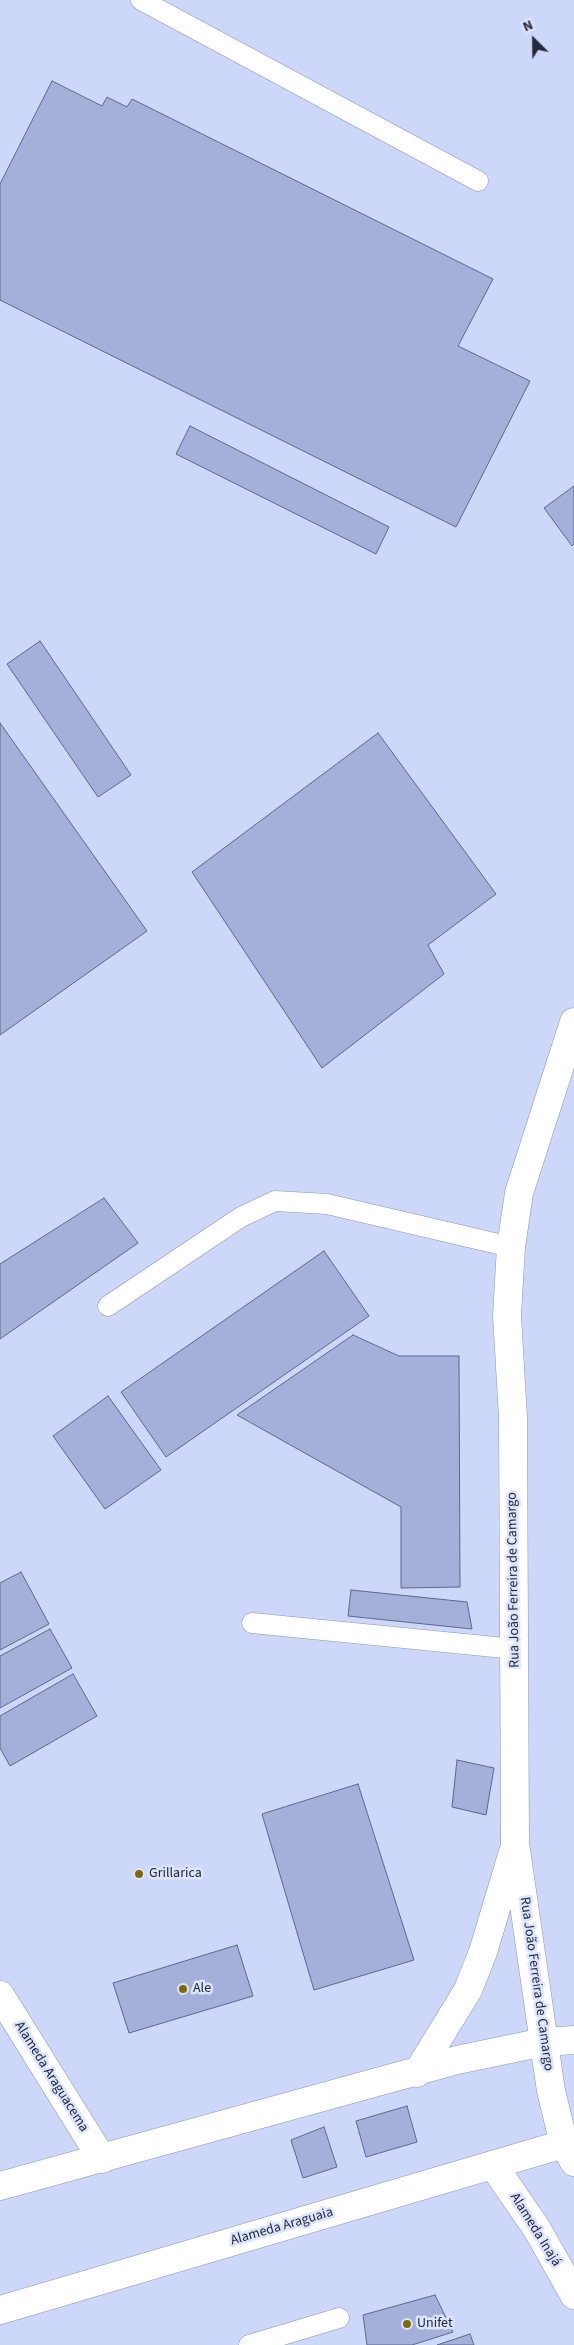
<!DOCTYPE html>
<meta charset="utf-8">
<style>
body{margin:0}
#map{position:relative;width:574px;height:2345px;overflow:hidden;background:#cdd7f9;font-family:"Source Sans 3",sans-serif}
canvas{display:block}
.north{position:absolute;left:509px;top:15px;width:50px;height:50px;-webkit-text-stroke:4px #dce4fe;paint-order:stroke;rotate:337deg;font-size:14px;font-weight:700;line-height:20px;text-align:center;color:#242939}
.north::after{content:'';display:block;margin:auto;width:18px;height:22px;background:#242939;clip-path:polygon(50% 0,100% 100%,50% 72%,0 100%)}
</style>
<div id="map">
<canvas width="574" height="2345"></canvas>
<div class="north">N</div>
</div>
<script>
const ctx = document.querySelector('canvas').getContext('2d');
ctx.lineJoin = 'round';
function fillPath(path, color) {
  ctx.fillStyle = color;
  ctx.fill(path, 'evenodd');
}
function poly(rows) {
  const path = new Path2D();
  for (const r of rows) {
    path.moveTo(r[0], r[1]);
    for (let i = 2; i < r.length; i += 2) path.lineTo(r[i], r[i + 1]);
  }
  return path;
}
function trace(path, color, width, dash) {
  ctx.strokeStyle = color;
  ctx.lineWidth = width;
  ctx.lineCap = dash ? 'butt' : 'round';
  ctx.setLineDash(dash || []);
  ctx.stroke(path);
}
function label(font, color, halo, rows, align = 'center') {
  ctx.font = font + ' "Source Sans 3",sans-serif';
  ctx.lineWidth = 5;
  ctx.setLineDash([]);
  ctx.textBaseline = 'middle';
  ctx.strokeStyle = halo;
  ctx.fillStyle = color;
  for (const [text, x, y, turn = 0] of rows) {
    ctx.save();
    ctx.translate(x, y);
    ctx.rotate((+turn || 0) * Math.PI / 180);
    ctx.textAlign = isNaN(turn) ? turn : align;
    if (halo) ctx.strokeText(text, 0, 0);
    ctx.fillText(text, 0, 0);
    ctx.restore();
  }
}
const building = poly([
 [52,81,102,106,107,97,127,107,132,99,493,279,458,346,530,381,456,527,0,300,0,184,52,81],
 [190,426,389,527,376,554,176,454,190,426],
 [574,486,574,544,572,546,544,508,574,486],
 [40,641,131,775,98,797,7,664,40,641],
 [0,723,147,931,0,1035,0,723],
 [378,733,496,894,428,945,444,974,322,1068,192,872,378,733],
 [104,1198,138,1243,0,1339,0,1264,104,1198],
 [324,1251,369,1316,166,1457,121,1392,324,1251],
 [353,1335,399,1356,459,1356,460,1587,401,1588,401,1507,237,1415,353,1335],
 [108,1396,161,1470,105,1509,53,1436,108,1396],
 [21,1572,49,1624,0,1650,0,1583,21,1572],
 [351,1590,467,1602,472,1629,348,1616,351,1590],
 [50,1629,72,1668,0,1708,0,1656,50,1629],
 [73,1674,97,1716,10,1766,0,1748,0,1716,73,1674],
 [457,1760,494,1768,486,1815,452,1807,457,1760],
 [358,1784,414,1960,314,1990,262,1814,358,1784],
 [237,1945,253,1996,129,2033,113,1983,237,1945],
 [407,2106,417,2142,366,2157,356,2121,407,2106],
 [324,2127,337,2167,303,2178,291,2140,324,2127],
 [435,2295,453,2332,412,2345,367,2345,363,2315,435,2295],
 [470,2334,474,2345,437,2345,470,2334]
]);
fillPath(building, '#a4b0d9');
trace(building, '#5d678d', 1);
const service = poly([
 [141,0,478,181],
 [108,1306,241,1217,275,1201,327,1204,511,1247],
 [252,1623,515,1649],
 [249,2345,339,2318]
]);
const minor = poly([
 [0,1995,102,2159],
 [564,2144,574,2162],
 [493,2165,537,2229,574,2295]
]);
const tertiary = poly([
 [417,2073,468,1990,483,1952,513,1852],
 [564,2144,551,2091,515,1843,513,1418,507,1315,511,1247,519,1193,574,1022],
 [0,2186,457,2060,544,2042,574,2040],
 [0,2310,574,2141]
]);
trace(service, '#8994bc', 21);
trace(minor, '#8994bc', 29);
trace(tertiary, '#8994bc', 29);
trace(service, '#fff', 20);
trace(minor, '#fff', 28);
trace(tertiary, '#fff', 28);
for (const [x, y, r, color] of [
 [139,1874,5,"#816800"],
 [183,1989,5,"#816800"],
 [407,2324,5,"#816800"]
]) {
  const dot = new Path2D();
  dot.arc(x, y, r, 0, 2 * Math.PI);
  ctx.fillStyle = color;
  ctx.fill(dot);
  trace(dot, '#dce4fe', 2);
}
label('14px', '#242939', '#dce4fe', [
 ["Rua João Ferreira de Camargo",514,1580,-91],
 ["Rua João Ferreira de Camargo",536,1984,82],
 ["Alameda Araguacema",51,2077,58],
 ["Alameda Araguaia",282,2227,-16],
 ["Alameda Inajá",535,2230,58]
]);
label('14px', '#242939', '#dce4fe', [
 ["Grillarica",149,1874],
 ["Ale",193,1989],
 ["Unifet",417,2324]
], 'left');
</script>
